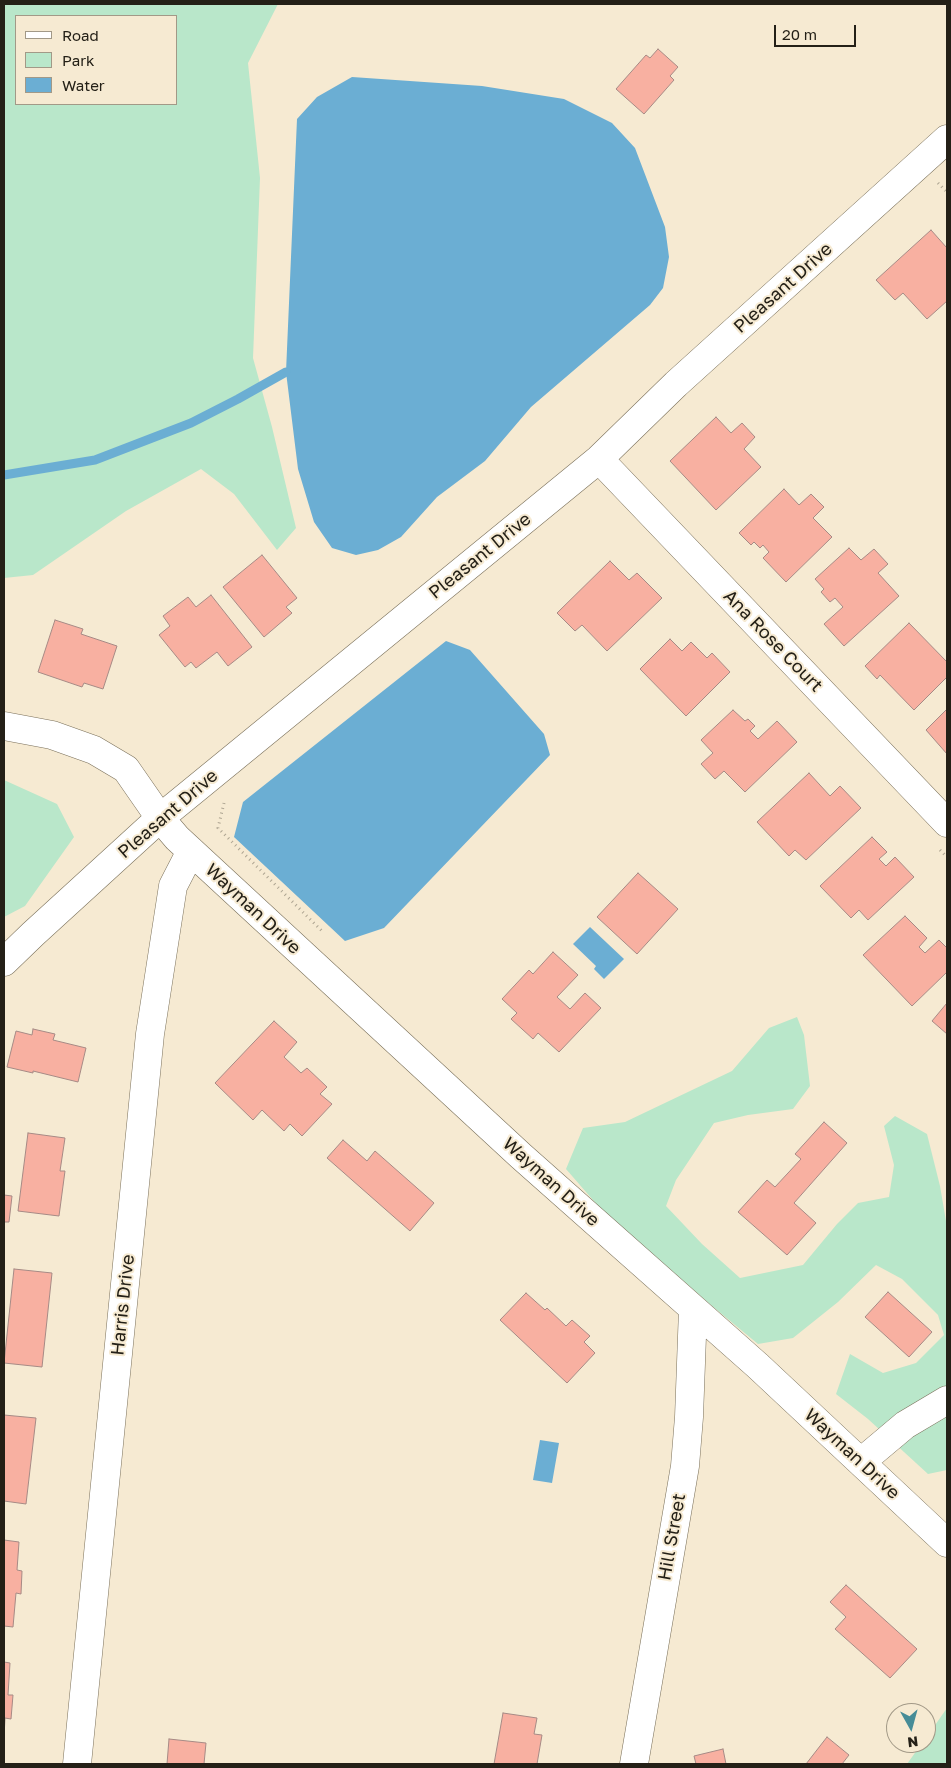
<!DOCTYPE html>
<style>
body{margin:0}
#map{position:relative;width:951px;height:1768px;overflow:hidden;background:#f6ead2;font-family:"Golos Text",sans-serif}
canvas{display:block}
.frame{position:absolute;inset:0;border:5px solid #242017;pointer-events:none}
.legend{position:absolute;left:15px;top:15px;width:162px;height:90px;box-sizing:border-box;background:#f6ead2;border:1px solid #a29987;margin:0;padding:6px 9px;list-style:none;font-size:15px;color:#242017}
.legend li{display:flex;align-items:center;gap:10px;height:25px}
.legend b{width:25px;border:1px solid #a29987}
.north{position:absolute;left:886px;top:1703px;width:50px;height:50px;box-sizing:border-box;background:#f6ead2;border:1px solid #a29987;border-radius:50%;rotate:173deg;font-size:14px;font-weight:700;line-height:20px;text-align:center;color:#242017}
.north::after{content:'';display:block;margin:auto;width:18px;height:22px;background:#468c97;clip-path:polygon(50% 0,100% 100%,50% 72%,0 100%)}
.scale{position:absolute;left:774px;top:25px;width:82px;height:22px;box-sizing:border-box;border:2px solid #242017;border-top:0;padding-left:6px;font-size:15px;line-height:18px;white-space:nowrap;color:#242017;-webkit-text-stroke:4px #f6ead2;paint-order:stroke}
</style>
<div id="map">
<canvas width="951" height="1768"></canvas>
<div class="frame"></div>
<ul class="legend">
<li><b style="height:6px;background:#fff"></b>Road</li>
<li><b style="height:14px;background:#b9e7ca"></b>Park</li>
<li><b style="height:14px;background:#6baed3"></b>Water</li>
</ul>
<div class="north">N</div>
<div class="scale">20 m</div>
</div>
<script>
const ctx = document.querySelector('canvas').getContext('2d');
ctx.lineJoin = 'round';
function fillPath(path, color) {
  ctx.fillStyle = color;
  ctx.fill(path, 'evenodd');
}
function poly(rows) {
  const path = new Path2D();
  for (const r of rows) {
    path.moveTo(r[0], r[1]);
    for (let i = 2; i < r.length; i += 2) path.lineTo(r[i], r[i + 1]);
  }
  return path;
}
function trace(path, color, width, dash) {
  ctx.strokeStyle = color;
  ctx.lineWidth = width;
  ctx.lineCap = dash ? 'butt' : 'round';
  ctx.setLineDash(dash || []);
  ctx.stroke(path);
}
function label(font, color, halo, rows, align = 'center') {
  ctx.font = font + ' "Golos Text",sans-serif';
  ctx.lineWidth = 4;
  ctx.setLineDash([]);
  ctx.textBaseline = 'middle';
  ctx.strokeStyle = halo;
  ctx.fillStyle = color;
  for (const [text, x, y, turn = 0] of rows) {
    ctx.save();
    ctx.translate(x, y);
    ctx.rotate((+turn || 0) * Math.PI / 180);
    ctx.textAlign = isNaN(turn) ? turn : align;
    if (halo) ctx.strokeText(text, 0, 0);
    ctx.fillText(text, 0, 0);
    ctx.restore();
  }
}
fillPath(poly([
 [4,4,278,4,248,63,260,178,253,358,272,427,296,528,277,550,234,494,201,469,126,511,33,575,4,578],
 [16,16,176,16,176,104,16,104],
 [4,780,57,804,74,837,25,906,4,917],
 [797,1017,804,1035,810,1086,793,1109,748,1115,714,1123,676,1180,666,1206,702,1244,740,1278,803,1265,837,1224,858,1203,889,1197,894,1165,884,1126,895,1116,927,1134,940,1186,947,1227,947,1470,928,1474,868,1419,836,1394,850,1354,883,1373,916,1363,944,1335,938,1315,902,1279,876,1265,838,1302,793,1338,758,1344,712,1306,599,1207,566,1169,583,1128,625,1122,732,1071,769,1028],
 [947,1708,947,1764,907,1764,922,1743,926,1743,926,1738]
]), '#b9e7ca');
fillPath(poly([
 [352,77,482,86,564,99,612,123,635,148,665,227,669,257,663,288,650,305,531,407,485,461,437,497,401,537,378,550,356,555,332,548,314,522,298,469,286,372,297,119,317,97],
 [446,641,470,650,544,734,550,755,384,928,345,941,234,837,243,802],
 [590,927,624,959,604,979,594,969,596,966,573,944],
 [540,1440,559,1443,552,1483,533,1480]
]), '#6baed3');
trace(poly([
 [4,475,95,460,191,423,238,399,286,372]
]), '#6baed3', 9);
const building = poly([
 [658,49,678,67,670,76,674,80,644,114,616,89,646,55,650,58,658,49],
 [931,230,947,248,947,301,927,319,903,293,895,300,876,280,931,230],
 [716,417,731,433,742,423,755,437,744,449,761,467,716,510,670,461,716,417],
 [784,489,799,505,811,494,824,507,813,518,832,537,786,582,763,558,769,552,763,545,760,548,754,542,751,545,739,533,784,489],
 [849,548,861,560,874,549,888,564,878,573,899,596,844,646,824,624,843,607,835,598,830,602,821,592,824,589,815,579,849,548],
 [262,555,297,598,286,607,292,613,264,637,223,587,262,555],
 [610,561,629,580,637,573,662,598,607,651,582,625,575,631,557,613,610,561],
 [211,595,252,647,228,666,217,652,196,668,191,662,185,667,159,635,170,626,163,616,188,597,196,607,211,595],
 [55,620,83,629,81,634,117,646,103,689,84,683,82,687,38,672,55,620],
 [909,623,947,662,947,677,914,710,880,675,877,679,865,666,909,623],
 [670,639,682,651,691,642,707,658,712,653,730,672,686,716,640,669,670,639],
 [947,709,947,754,926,730,947,709],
 [733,710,745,721,748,719,755,726,750,731,758,739,777,721,797,742,745,792,724,771,715,779,701,764,713,753,701,740,733,710],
 [809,773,830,796,840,786,861,808,806,860,795,850,789,856,757,822,809,773],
 [872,837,887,852,879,859,886,866,895,857,914,877,868,920,859,910,851,918,820,886,872,837],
 [638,873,678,909,637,954,597,917,638,873],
 [905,916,927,938,919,947,925,953,939,940,947,948,947,972,912,1006,863,955,905,916],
 [553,952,578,975,557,997,570,1009,585,993,601,1008,559,1052,538,1033,533,1039,511,1019,517,1013,502,999,529,970,533,974,553,952],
 [947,1003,947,1034,932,1021,947,1003],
 [274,1021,297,1042,284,1057,301,1073,307,1068,327,1087,320,1094,332,1104,302,1136,290,1124,284,1131,262,1110,253,1120,215,1083,274,1021],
 [33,1029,55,1034,53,1040,86,1048,78,1082,33,1071,33,1073,7,1067,16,1031,32,1035,33,1029],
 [824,1122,847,1143,794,1203,816,1223,787,1255,738,1212,767,1180,775,1187,801,1159,795,1154,824,1122],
 [28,1133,65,1138,60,1171,65,1171,59,1216,18,1211,28,1133],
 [343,1140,367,1161,375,1151,434,1203,410,1231,327,1158,343,1140],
 [4,1195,12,1196,9,1222,4,1222,4,1195],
 [14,1269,52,1273,42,1367,4,1363,14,1269],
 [888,1292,932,1332,909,1357,865,1317,888,1292],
 [526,1293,545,1310,547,1308,566,1326,572,1320,590,1336,584,1342,595,1353,567,1383,500,1320,526,1293],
 [4,1415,36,1418,26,1504,4,1501,4,1415],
 [4,1540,19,1542,17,1570,22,1571,21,1594,16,1593,13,1627,4,1626,4,1540],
 [846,1585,917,1649,890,1678,835,1629,846,1617,830,1602,846,1585],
 [4,1662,10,1663,8,1695,13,1695,11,1719,5,1718,4,1737,4,1662],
 [503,1713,537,1718,534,1734,542,1735,537,1764,494,1764,503,1713],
 [827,1737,849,1755,842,1764,806,1764,827,1737],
 [169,1739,206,1743,204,1764,167,1764,169,1739],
 [723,1749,726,1764,696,1764,694,1756,723,1749]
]);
fillPath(building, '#f8b0a1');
trace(building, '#a68a85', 1);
const minor = poly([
 [599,459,947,823],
 [4,726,52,735,94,750,126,769,160,818,177,838,521,1156,758,1366,947,1543],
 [4,962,33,934,160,818,599,459,676,384,947,139],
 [861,1462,905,1425,947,1400],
 [77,1764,150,1034,173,886,191,851],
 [634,1764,685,1466,689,1417,693,1309]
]);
trace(minor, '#7a705a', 29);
trace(poly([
 [938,183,947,192],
 [224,803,218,828,324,933],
 [940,850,947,857]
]), '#aea592', 3, [1, 4]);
trace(minor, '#fff', 28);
label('18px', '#242017', '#f6ead2', [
 ["Pleasant Drive",783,288,-42],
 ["Pleasant Drive",480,556,-39],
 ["Ana Rose Court",773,641,46],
 ["Pleasant Drive",168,814,-41],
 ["Wayman Drive",253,909,43],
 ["Wayman Drive",551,1182,42],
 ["Harris Drive",123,1305,-84],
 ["Wayman Drive",852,1454,43],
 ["Hill Street",672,1537,-80]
]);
</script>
